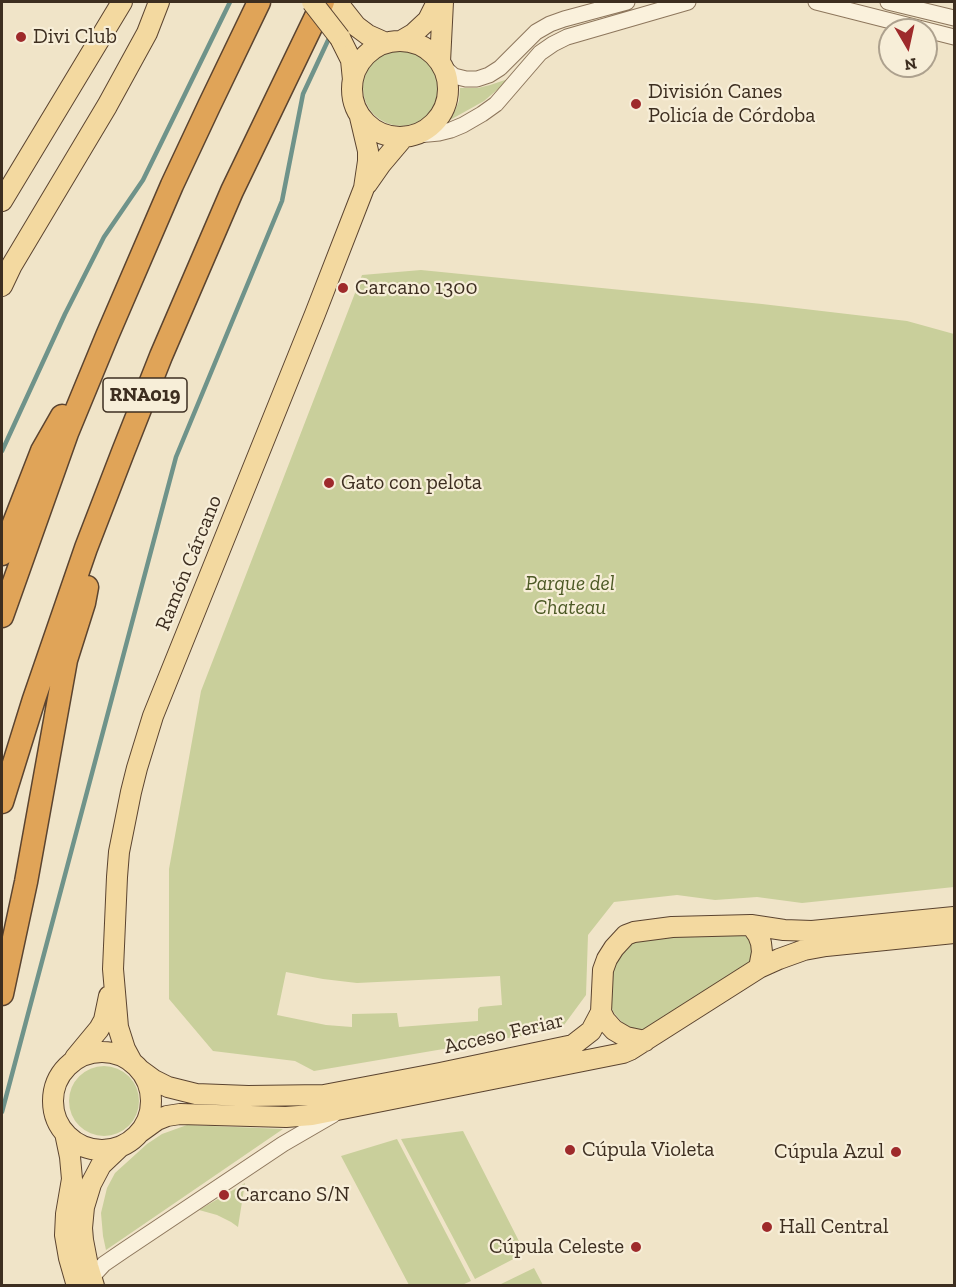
<!DOCTYPE html>
<meta charset="utf-8">
<style>
body{margin:0}
#map{position:relative;width:956px;height:1287px;overflow:hidden;background:#f0e4c8;font-family:"Zilla Slab",serif}
canvas{display:block}
.frame{position:absolute;inset:0;border:3px solid #3d2e20;pointer-events:none}
.north{position:absolute;left:878px;top:18px;width:60px;height:60px;box-sizing:border-box;background:#f7eed8;border:2px solid #ada18e;border-radius:50%;rotate:171deg;font-size:16px;font-weight:700;line-height:24px;text-align:center;color:#3d2e20}
.north::after{content:'';display:block;margin:auto;width:21px;height:27px;background:#9e2a2b;clip-path:polygon(50% 0,100% 100%,50% 72%,0 100%)}
</style>
<div id="map">
<canvas width="956" height="1287"></canvas>
<div class="frame"></div>
<div class="north">N</div>
</div>
<script>
const ctx = document.querySelector('canvas').getContext('2d');
ctx.lineJoin = 'round';
function fillPath(path, color) {
  ctx.fillStyle = color;
  ctx.fill(path, 'evenodd');
}
function poly(rows) {
  const path = new Path2D();
  for (const r of rows) {
    if (r.length === 3) {
      path.moveTo(r[0] + r[2], r[1]);
      path.arc(r[0], r[1], r[2], 0, 2 * Math.PI);
      continue;
    }
    path.moveTo(r[0], r[1]);
    for (let i = 2; i < r.length; i += 2) path.lineTo(r[i], r[i + 1]);
  }
  return path;
}
function trace(path, color, width, dash) {
  ctx.strokeStyle = color;
  ctx.lineWidth = width;
  ctx.lineCap = dash ? 'butt' : 'round';
  ctx.setLineDash(dash || []);
  ctx.stroke(path);
}
function label(font, color, halo, rows, align = 'center') {
  ctx.font = font + ' "Zilla Slab",serif';
  ctx.lineWidth = 4.5;
  ctx.setLineDash([]);
  ctx.textBaseline = 'middle';
  ctx.strokeStyle = halo;
  ctx.fillStyle = color;
  for (const [text, x, y, turn = 0] of rows) {
    ctx.save();
    ctx.translate(x, y);
    ctx.rotate((+turn || 0) * Math.PI / 180);
    ctx.textAlign = isNaN(turn) ? turn : align;
    if (halo) ctx.strokeText(text, 0, 0);
    ctx.fillText(text, 0, 0);
    ctx.restore();
  }
}
fillPath(poly([
 [401,88,38],
 [511,78,484,101,450,120,453,115,459,101,460,88,478,88,490,85],
 [421,270,762,304,907,321,954,334,954,887,802,903,757,897,715,900,677,895,614,902,588,935,586,995,561,1029,314,1071,295,1061,213,1051,169,999,169,869,201,691,362,275],
 [286,972,323,979,357,983,500,976,502,1005,480,1007,478,1009,478,1021,399,1027,397,1013,352,1014,352,1027,326,1025,277,1015],
 [734,931,744,935,752,942,755,951,751,963,644,1031,632,1030,622,1022,614,1013,607,997,612,961,635,939],
 [104,1101,35],
 [187,1125,283,1129,106,1250,103,1236,101,1213,107,1188,115,1173,147,1144,162,1134],
 [463,1131,525,1253,475,1279,401,1139],
 [397,1139,471,1281,462,1285,409,1285,341,1156],
 [245,1183,238,1227,231,1222,217,1215,199,1210],
 [534,1268,543,1285,499,1285]
]), '#c9cf9b');
trace(poly([
 [2,451,65,314,104,237,143,180,230,2],
 [2,1112,176,457,282,201,303,94,331,34]
]), '#6f938a', 4.5);
const minor = poly([
 [816,2,954,37],
 [888,2,954,18],
 [445,68,454,76,466,79,477,79,489,75,500,68,536,32,550,24,564,19,627,2],
 [418,135,439,133,451,130,463,125,482,114,496,104,540,53,553,44,567,37,688,2],
 [92,1277,104,1264,123,1251,283,1144,333,1115]
]);
const major = poly([
 [337,2,356,26,368,35,386,43],
 [340,38,351,60,353,80],
 [400,89,48],
 [401,41,413,34,428,20,437,2],
 [440,62,443,2],
 [367,184,381,164,403,138],
 [2,201,122,2],
 [2,286,12,265,107,106,147,33,159,2],
 [751,925,758,935,761,943,762,952,759,968],
 [601,1012,605,1020,614,1030,626,1037,645,1041],
 [102,1101,49],
 [75,1058,99,1029,104,1020,109,996],
 [132,1062,125,1049,118,1027,113,969,117,877,119,852,131,792,137,768,153,716,315,314,364,188,368,161,368,151,360,117],
 [139,1069,154,1080,168,1087,196,1094,248,1096,324,1095,440,1073,573,1045,591,1031,601,1012,603,970,607,959,614,948,626,935,634,932,672,927,751,925,784,930,812,931,954,917],
 [65,1133,70,1157,72,1179,66,1214,65,1235,69,1258,77,1286],
 [139,1133,157,1120,167,1116,180,1114,286,1117,312,1115,623,1053,630,1050,759,968,779,959,804,950,826,946,954,933],
 [94,1286,88,1266,83,1240,82,1228,84,1207,91,1184,101,1165,121,1146]
]);
const highway = poly([
 [2,554,42,451,62,416],
 [2,616,67,433,107,336,172,185,209,106,259,2],
 [2,802,34,699,86,548,123,452,161,356,232,191,323,2],
 [2,994,26,882,66,660,84,603,87,587]
]);
trace(minor, '#8d765c', 17);
trace(major, '#5b4430', 22);
trace(highway, '#5b4430', 25);
trace(minor, '#faf1dc', 15);
trace(major, '#f3d9a0', 20);
trace(highway, '#e0a458', 22);
const majorBridge = poly([
 [312,2,340,38]
]);
trace(majorBridge, '#5b4430', 22, []);
trace(majorBridge, '#f3d9a0', 20);
for (const [x, y, r, color] of [
 [21,37,6,"#9e2a2b"],
 [636,104,6,"#9e2a2b"],
 [343,288,6,"#9e2a2b"],
 [329,483,6,"#9e2a2b"],
 [570,1150,6,"#9e2a2b"],
 [896,1152,6,"#9e2a2b"],
 [224,1195,6,"#9e2a2b"],
 [767,1227,6,"#9e2a2b"],
 [636,1247,6,"#9e2a2b"]
]) {
  const dot = new Path2D();
  dot.arc(x, y, r, 0, 2 * Math.PI);
  ctx.fillStyle = color;
  ctx.fill(dot);
  trace(dot, '#f7eed8', 2);
}
for (const [x, y, w] of [
 [145,395,84]
]) {
  const box = new Path2D();
  box.roundRect(x - w / 2, y - 17, w, 34, 4.5);
  ctx.fillStyle = '#f7eed8';
  ctx.fill(box);
  trace(box, '#3d2e20', 1.5);
}
label('bold 20px', '#3d2e20', null, [
 ["RNA019",145,395]
]);
label('21px', '#3d2e20', '#f7eed8', [
 ["Divi Club",33,37],
 ["División Canes",648,92],
 ["Policía de Córdoba",648,116],
 ["Carcano 1300",355,288],
 ["Gato con pelota",341,483],
 ["Cúpula Violeta",582,1150],
 ["Cúpula Azul",884,1152,"right"],
 ["Carcano S/N",236,1195],
 ["Hall Central",779,1227],
 ["Cúpula Celeste",624,1247,"right"]
], 'left');
label('21px', '#3d2e20', '#f7eed8', [
 ["Ramón Cárcano",189,563,-68],
 ["Acceso Feriar",504,1034,-13]
]);
label('italic 21px', '#4d5a26', '#f7eed8', [
 ["Parque del",570,584],
 ["Chateau",570,608]
]);
</script>
